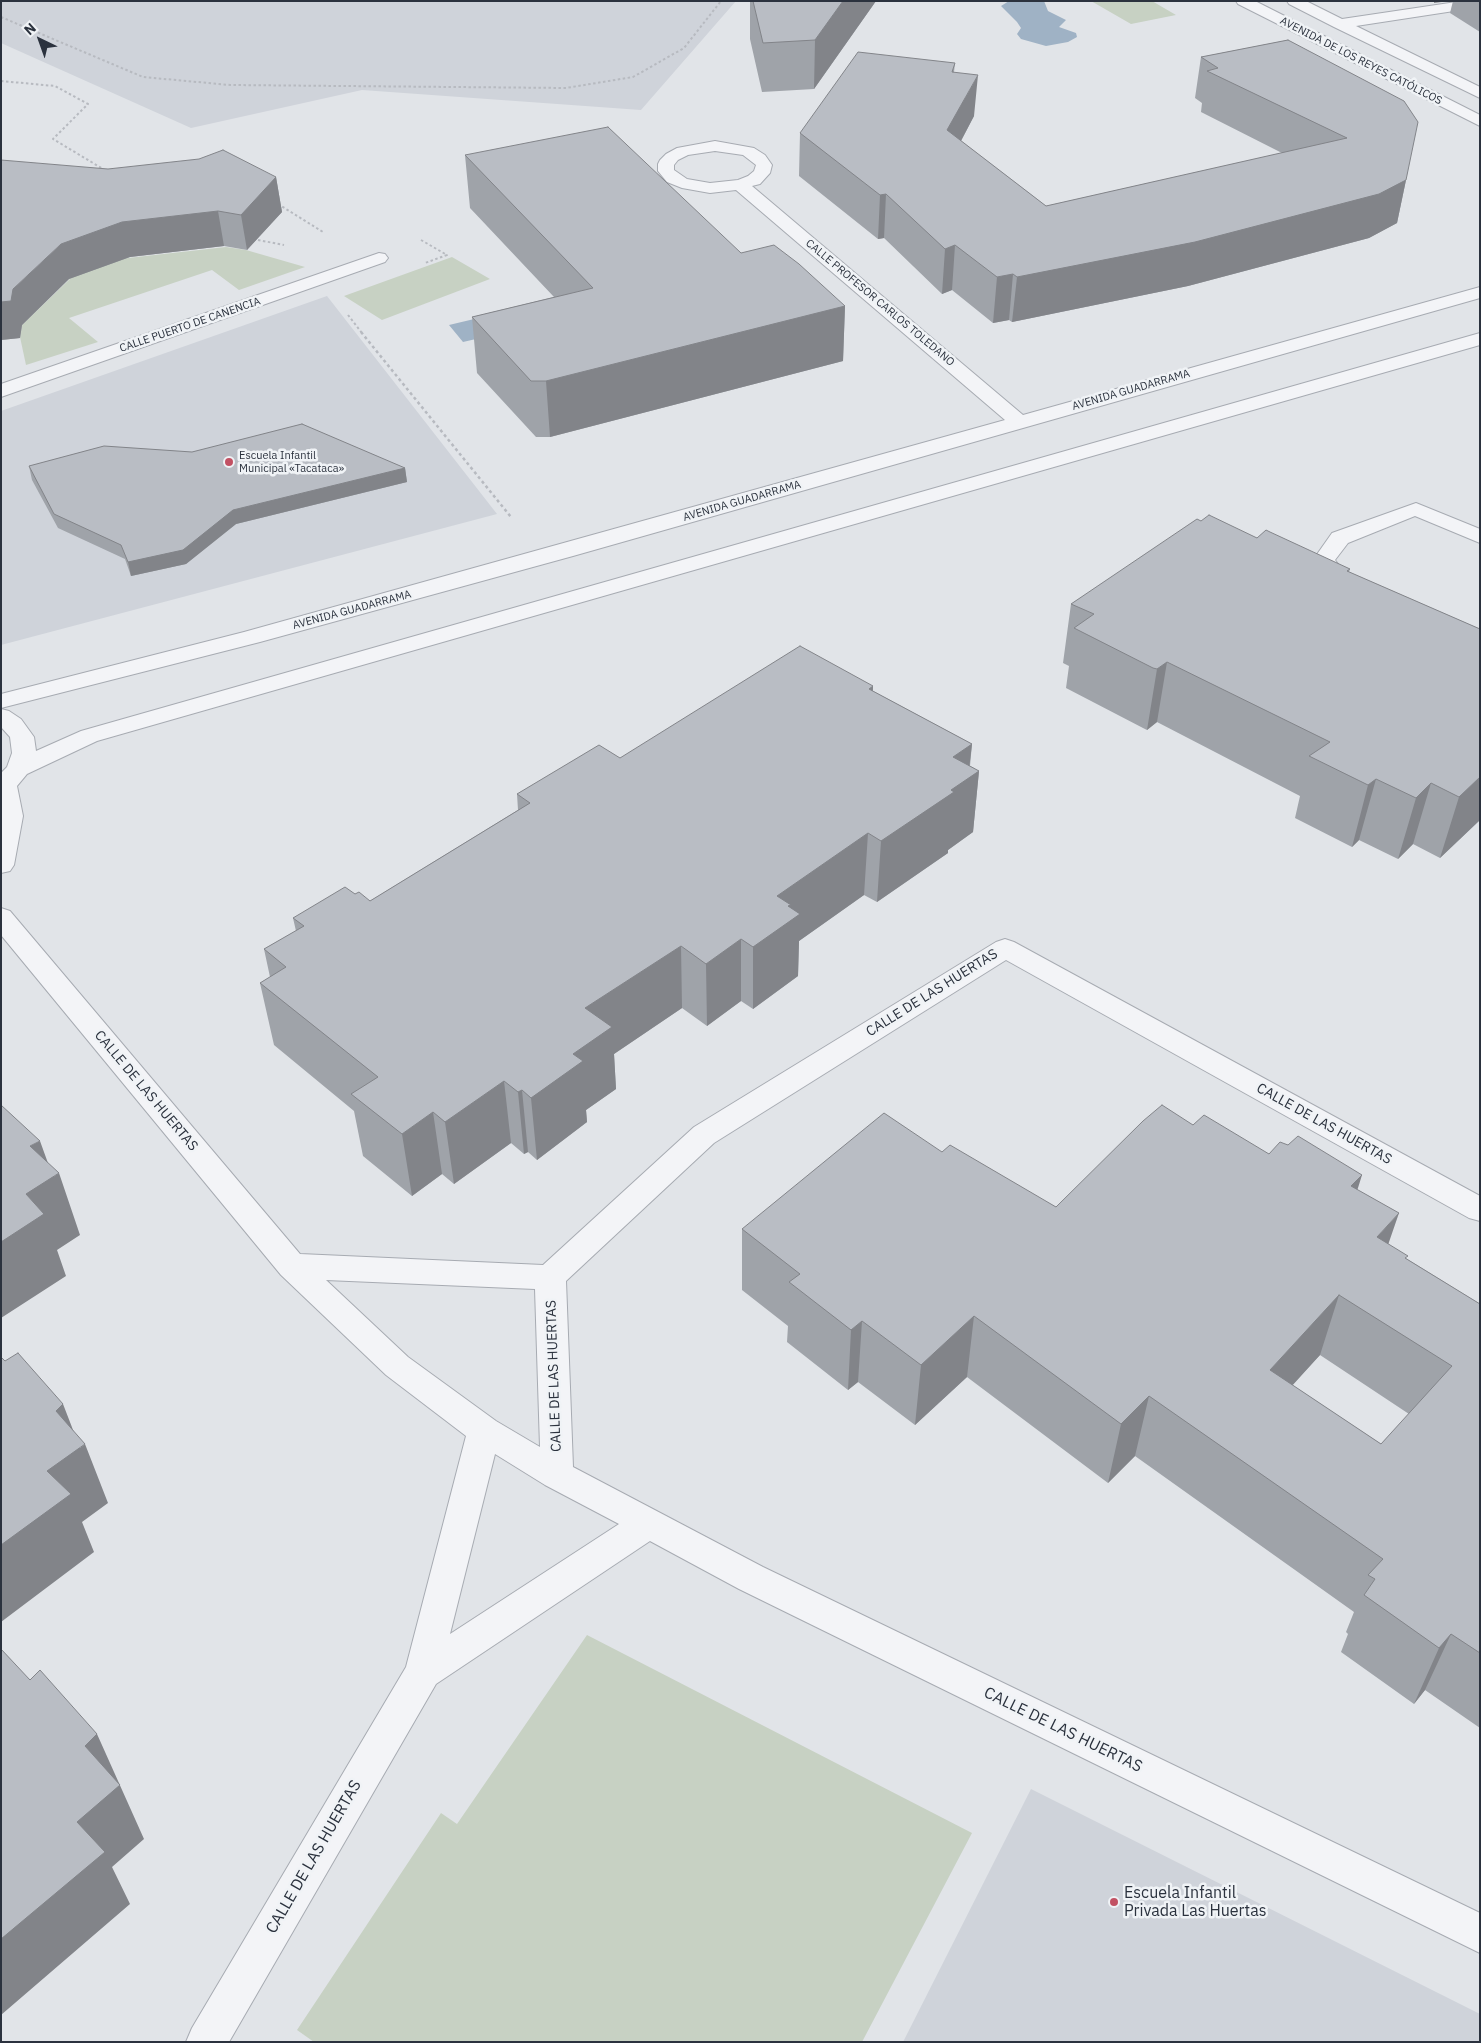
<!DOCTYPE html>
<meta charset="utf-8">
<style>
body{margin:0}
#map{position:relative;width:1481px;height:2043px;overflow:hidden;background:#e1e4e8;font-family:"IBM Plex Sans",sans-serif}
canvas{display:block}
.frame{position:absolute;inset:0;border:2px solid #2b323e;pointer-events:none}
.north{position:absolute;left:15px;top:15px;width:50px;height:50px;-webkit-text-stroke:4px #f0f3f6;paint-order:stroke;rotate:318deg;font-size:14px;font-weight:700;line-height:20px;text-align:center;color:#2b323e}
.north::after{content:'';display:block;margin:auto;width:18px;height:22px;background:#2b323e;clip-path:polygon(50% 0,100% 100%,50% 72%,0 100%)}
</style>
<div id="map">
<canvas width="1481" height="2043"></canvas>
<div class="frame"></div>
<div class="north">N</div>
</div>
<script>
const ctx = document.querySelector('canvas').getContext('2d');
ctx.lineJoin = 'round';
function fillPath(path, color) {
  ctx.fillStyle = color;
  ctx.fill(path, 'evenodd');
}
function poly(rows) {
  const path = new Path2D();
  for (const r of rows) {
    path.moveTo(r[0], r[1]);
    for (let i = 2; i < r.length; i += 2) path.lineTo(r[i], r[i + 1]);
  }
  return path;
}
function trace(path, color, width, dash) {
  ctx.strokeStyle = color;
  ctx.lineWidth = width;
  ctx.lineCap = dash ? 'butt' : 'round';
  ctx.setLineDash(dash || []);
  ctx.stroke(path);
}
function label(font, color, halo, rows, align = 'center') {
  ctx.font = font + ' "IBM Plex Sans",sans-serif';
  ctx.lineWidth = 5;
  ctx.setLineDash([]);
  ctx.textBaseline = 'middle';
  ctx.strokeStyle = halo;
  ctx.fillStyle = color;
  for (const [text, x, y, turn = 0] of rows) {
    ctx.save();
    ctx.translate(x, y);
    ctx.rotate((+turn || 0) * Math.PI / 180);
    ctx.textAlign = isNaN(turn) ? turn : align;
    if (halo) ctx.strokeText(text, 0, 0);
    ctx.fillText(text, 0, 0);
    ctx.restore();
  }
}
fillPath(poly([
 [1,1,736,1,641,110,362,90,191,128,1,43],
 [327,296,497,514,1,645,1,411],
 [1031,1789,1480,2014,1480,2042,903,2042]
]), '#cfd3da');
fillPath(poly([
 [1091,1,1152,1,1176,15,1131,24],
 [226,247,246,250,305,267,239,290,212,270,69,318,98,342,26,365,20,337,22,325,74,275,119,259],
 [452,257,490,279,382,320,344,296],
 [587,1635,972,1833,862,2042,314,2042,297,2030,441,1813,457,1824]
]), '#c7d1c3');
fillPath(poly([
 [1009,1,1044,1,1048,11,1066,20,1059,27,1076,33,1077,37,1068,42,1046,46,1021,39,1017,34,1021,28,1017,22,1001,6],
 [529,306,545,323,463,342,449,325]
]), '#9fb2c5');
const minor = poly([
 [1236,1,1255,1,1480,115,1480,126,1238,4,1236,1],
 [1287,1,1306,1,1342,19,1463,1,1480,1,1480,7,1356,26,1480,87,1480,98,1334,27,1289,4,1287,1],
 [715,141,754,148,765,155,772,165,770,173,760,184,752,186,1023,415,1480,287,1480,298,573,556,260,642,1,708,1,694,244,632,1005,420,736,190,710,193,682,188,667,182,658,171,658,164,660,160,666,154,677,148,715,141],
 [715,151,743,155,756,165,754,171,748,176,738,180,710,183,687,179,674,170,674,165,678,160,688,155,715,151],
 [379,253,385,254,388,258,385,262,1,397,1,384,379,253],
 [1480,333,1480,345,97,741,27,774,17,786,23,816,14,865,10,871,1,873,1,773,7,767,12,753,10,737,1,727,1,709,9,711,21,719,34,737,36,751,81,731,1480,333],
 [1416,503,1480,529,1480,543,1415,516,1348,543,1335,560,1355,587,1352,592,1344,594,1336,592,1313,560,1332,533,1416,503],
 [1,908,10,911,300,1254,543,1265,694,1127,996,942,1005,939,1014,942,1480,1196,1480,1221,1469,1218,1006,960,714,1143,566,1281,573,1467,763,1567,1480,1913,1480,1953,739,1589,650,1541,436,1684,229,2042,186,2042,192,2028,406,1667,466,1436,386,1375,281,1275,1,935,1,908],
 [326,1280,535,1289,540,1447,496,1421,408,1357,326,1280],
 [495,1454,545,1485,619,1524,450,1634,495,1454]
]);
trace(minor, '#a7abb2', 2);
trace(poly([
 [1,17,143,77,230,85,566,88,633,77,684,48,721,1],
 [1,81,55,86,88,104,53,139,103,169],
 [278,204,323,232],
 [258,240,284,245],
 [421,240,447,255,425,263],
 [348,315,362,333]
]), '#b7bac0', 2, [2.5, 2.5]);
trace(poly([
 [361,332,511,517]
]), '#b7bac0', 2.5, [3, 3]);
fillPath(minor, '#f3f4f7');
fillPath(poly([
 [750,1,876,1,814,89,762,92,750,39],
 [1453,1,1480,1,1480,32,1450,13],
 [1288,40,1406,180,1397,223,1369,238,1188,286,1012,322,1009,320,993,323,952,290,942,294,884,238,878,239,799,176,800,133,955,63,954,72,974,116,961,141,1046,206,1282,153,1201,112,1202,103,1195,98,1201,57],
 [465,155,741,253,845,306,843,361,550,437,536,437,477,373,472,317,554,297,470,208],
 [108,169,276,177,282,212,247,250,224,246,130,257,69,279,22,325,20,338,1,340],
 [29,466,405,468,407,482,236,524,186,564,131,576,125,559,58,528,32,480],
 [1201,521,1257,538,1350,569,1349,572,1480,629,1480,820,1440,858,1413,844,1398,859,1359,840,1352,847,1295,818,1300,796,1157,722,1147,730,1143,728,1066,688,1069,666,1063,663,1071,604],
 [873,686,873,691,972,744,970,766,979,771,973,832,948,850,948,853,877,902,864,895,799,941,798,976,753,1009,741,1001,707,1026,682,1008,614,1054,616,1089,586,1110,587,1122,537,1160,528,1152,524,1154,511,1143,454,1184,442,1174,412,1196,363,1156,354,1111,274,1045,260,983,270,977,264,949,296,931,293,918,355,894,370,901,518,810,517,794,620,758],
 [1193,1125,1269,1154,1358,1190,1388,1244,1407,1259,1480,1304,1480,1728,1425,1690,1414,1704,1341,1652,1348,1634,1346,1632,1354,1612,1135,1456,1108,1483,967,1377,915,1425,858,1382,848,1390,787,1342,788,1326,742,1290,742,1229,942,1152,1056,1207],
 [1320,1355,1409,1414,1381,1444,1292,1385]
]), '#9fa3a9');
fillPath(poly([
 [843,1,876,1,814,89,815,40],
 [1434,1,1449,1,1434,3],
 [978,75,974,116,944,173,947,130],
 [276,177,282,212,247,250,241,215],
 [1406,180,1397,223,1369,238,1188,286,1012,322,1017,277],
 [886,194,884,238,878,239,880,195],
 [218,211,224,246,130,257,69,279,22,325,20,338,1,340,1,302,13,289,61,244,122,222],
 [955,245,952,290,942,294,945,249],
 [1013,274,1009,320,993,323,997,277],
 [845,306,843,361,550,437,546,381],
 [405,468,407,482,236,524,186,564,131,576,128,562,233,510],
 [1167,662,1157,722,1147,730,1157,669],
 [873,686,870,747,869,689],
 [972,744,968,778,979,771,973,832,948,850,948,853,877,902,881,841,953,757],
 [1480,777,1480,820,1440,858,1459,797],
 [1376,779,1359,840,1352,847,1368,785],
 [1431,783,1413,844,1398,859,1416,798],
 [868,833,864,895,799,941,798,976,753,1009,753,947,777,896],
 [741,939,741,1001,707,1026,706,964],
 [681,946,682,1008,614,1054,616,1089,586,1110,587,1122,537,1160,531,1098,573,1054,585,1008],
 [504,1081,511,1143,454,1184,445,1122],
 [522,1090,528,1152,524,1154,518,1092],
 [433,1112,442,1174,412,1196,402,1134],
 [40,1141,53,1177,59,1173,80,1235,57,1250,66,1276,1,1318,1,1242,26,1194,30,1146],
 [1362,1175,1343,1236,1351,1186],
 [1399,1213,1378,1274,1377,1237],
 [1339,1295,1320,1355,1252,1430,1270,1370],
 [974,1316,967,1377,915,1425,921,1365],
 [862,1321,858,1382,848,1390,851,1330],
 [1149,1396,1135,1456,1108,1483,1121,1424],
 [63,1404,80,1448,85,1444,108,1503,82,1522,94,1552,1,1622,1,1545,47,1471,56,1411],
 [1451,1634,1425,1690,1414,1704,1439,1648],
 [97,1734,144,1839,112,1867,130,1904,1,2015,1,1939,77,1822,85,1746]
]), '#828489');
const building = poly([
 [753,1,843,1,815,40,763,43,753,1],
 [1288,40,1404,101,1418,122,1406,180,1379,194,1195,242,1017,277,1013,274,997,277,955,245,945,249,886,194,880,195,800,133,858,52,955,63,952,72,978,75,947,130,1046,206,1347,138,1207,71,1218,68,1201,57,1288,40],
 [608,127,741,253,774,245,799,264,845,306,546,381,531,381,472,317,593,288,465,155,608,127],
 [223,150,276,177,241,215,218,211,122,222,61,244,13,289,11,301,1,302,1,160,108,169,199,159,223,150],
 [302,424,405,468,233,510,183,550,128,562,121,545,54,514,29,466,104,446,192,452,302,424],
 [1209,515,1257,538,1266,530,1270,532,1350,569,1347,571,1480,629,1480,777,1459,797,1431,783,1416,798,1376,779,1368,785,1309,756,1330,742,1167,662,1157,669,1153,668,1074,628,1094,614,1071,604,1197,519,1201,521,1209,515],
 [800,646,873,686,869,689,972,744,953,757,979,771,951,790,954,792,881,841,868,833,777,896,791,905,788,906,800,914,753,947,741,939,706,964,681,946,585,1008,612,1027,573,1054,583,1061,531,1098,522,1090,518,1092,504,1081,445,1122,433,1112,402,1134,351,1094,378,1077,260,983,286,967,264,949,304,926,293,918,345,887,355,894,359,892,370,901,530,803,517,794,599,745,620,758,800,646],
 [1,1105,40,1141,30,1146,59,1173,26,1194,44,1214,1,1242,1,1105],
 [1162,1105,1193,1125,1204,1115,1269,1154,1280,1142,1288,1145,1298,1136,1362,1175,1351,1186,1399,1213,1377,1237,1408,1256,1405,1258,1480,1304,1480,1653,1451,1634,1439,1648,1364,1595,1375,1579,1368,1575,1383,1559,1149,1396,1121,1424,974,1316,921,1365,862,1321,851,1330,789,1282,800,1274,742,1229,884,1113,942,1152,950,1145,1056,1207,1143,1121,1162,1105],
 [1339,1295,1452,1366,1381,1444,1270,1370,1339,1295],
 [18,1353,63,1404,56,1411,85,1444,47,1471,71,1494,1,1545,1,1357,5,1361,18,1353],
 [1,1649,30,1680,40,1670,97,1734,85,1746,120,1785,77,1822,105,1852,1,1939,1,1649]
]);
fillPath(building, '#b9bdc4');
trace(building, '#828489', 1);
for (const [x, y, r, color] of [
 [229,462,5,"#c25163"],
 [1114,1902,5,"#c25163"]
]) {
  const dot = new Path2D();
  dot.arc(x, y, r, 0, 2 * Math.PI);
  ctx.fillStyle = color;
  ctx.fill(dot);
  trace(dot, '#f0f3f6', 2);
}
label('11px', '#2b323e', '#f0f3f6', [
 ["AVENIDA DE LOS REYES CATÓLICOS",1361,61,27],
 ["CALLE PROFESOR CARLOS TOLEDANO",880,303,40],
 ["CALLE PUERTO DE CANENCIA",190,325,-19],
 ["AVENIDA GUADARRAMA",1131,390,-16],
 ["AVENIDA GUADARRAMA",742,501,-16],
 ["AVENIDA GUADARRAMA",352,610,-15]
]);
label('11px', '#2b323e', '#f0f3f6', [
 ["Escuela Infantil",239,456],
 ["Municipal «Tacataca»",239,469]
], 'left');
label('14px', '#2b323e', '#f0f3f6', [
 ["CALLE DE LAS HUERTAS",932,993,-32],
 ["CALLE DE LAS HUERTAS",146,1091,50],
 ["CALLE DE LAS HUERTAS",1324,1124,29],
 ["CALLE DE LAS HUERTAS",554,1376,-92]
]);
label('16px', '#2b323e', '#f0f3f6', [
 ["CALLE DE LAS HUERTAS",1063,1730,26],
 ["CALLE DE LAS HUERTAS",314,1857,-60]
]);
label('16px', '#2b323e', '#f0f3f6', [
 ["Escuela Infantil",1124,1893],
 ["Privada Las Huertas",1124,1911]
], 'left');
</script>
